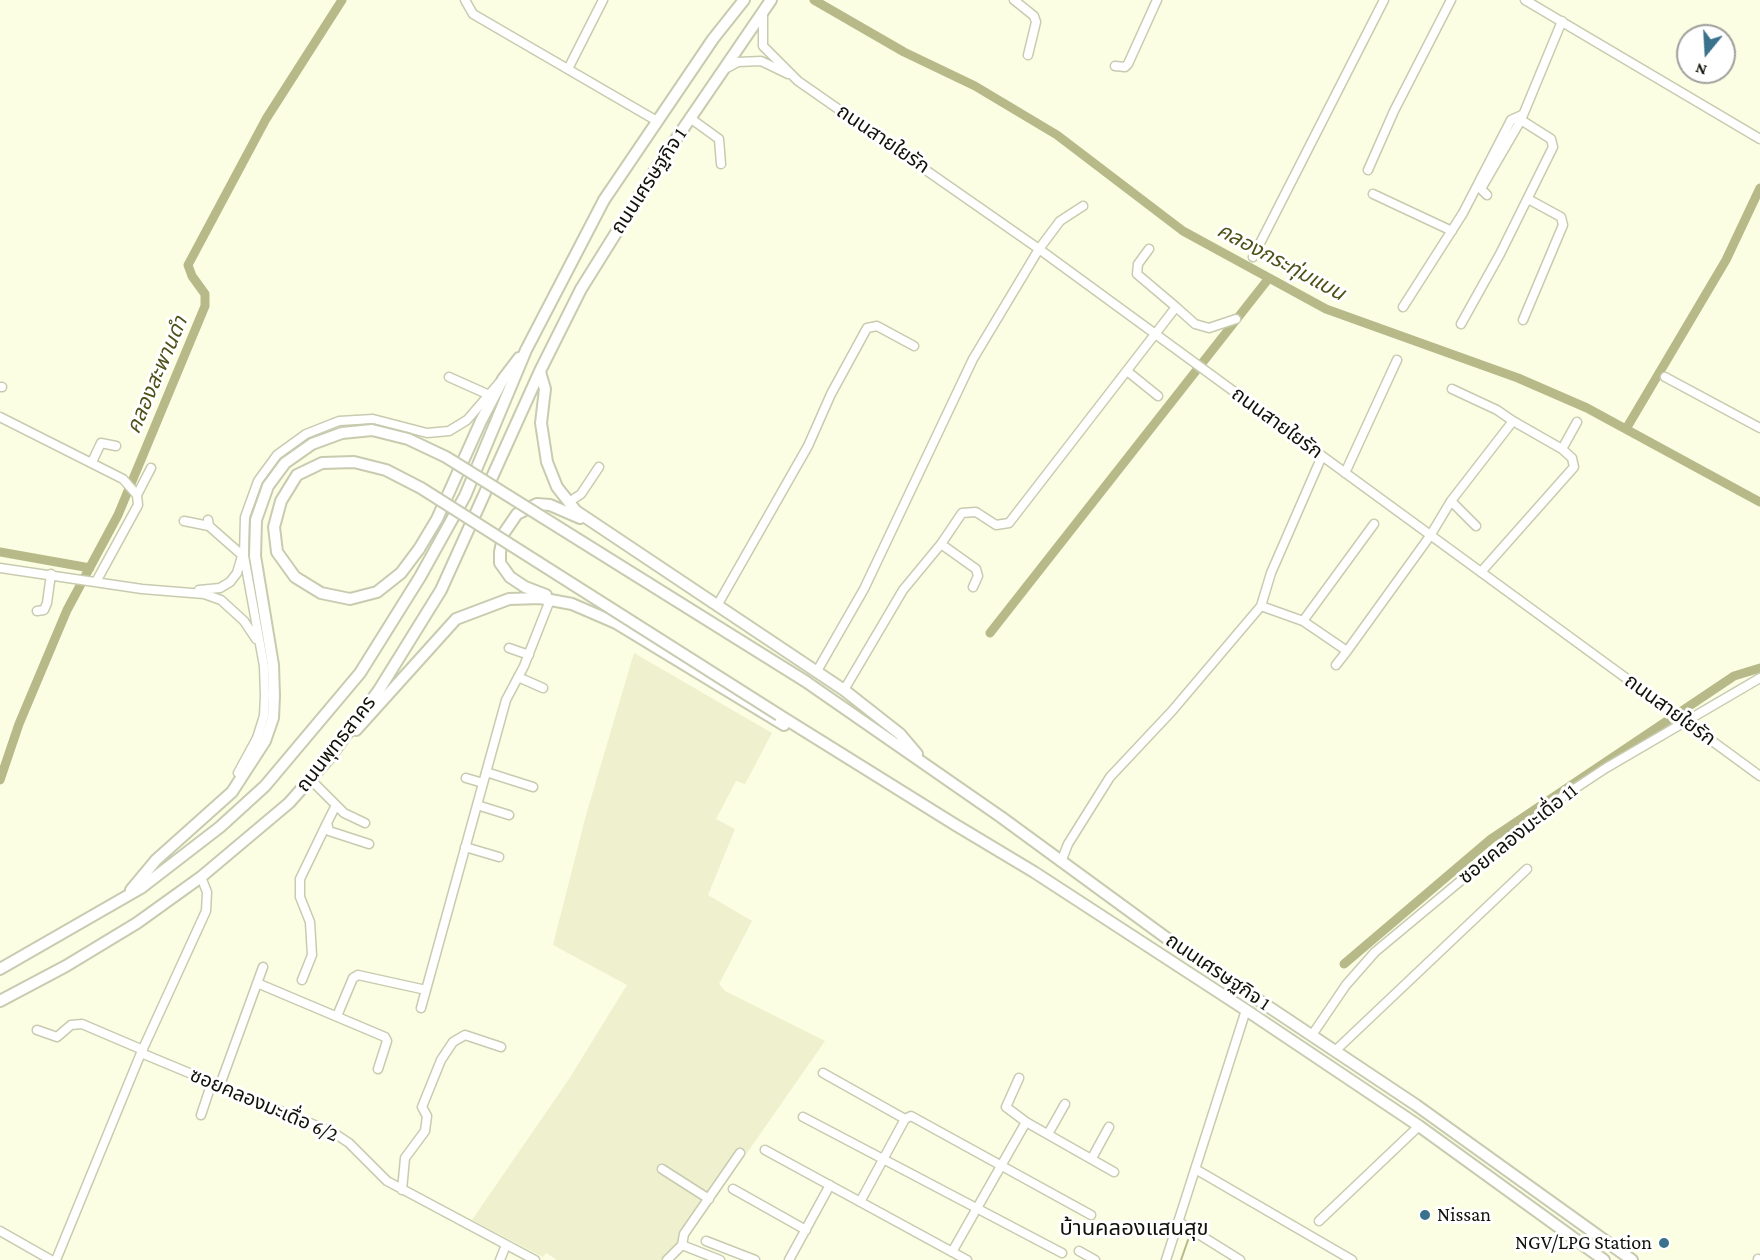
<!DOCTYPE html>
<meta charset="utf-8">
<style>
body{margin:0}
#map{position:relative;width:1760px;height:1260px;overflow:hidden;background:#fbfee2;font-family:"Crimson Pro",serif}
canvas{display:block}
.north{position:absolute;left:1676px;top:24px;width:60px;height:60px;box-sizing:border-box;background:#fff;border:2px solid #a0a09d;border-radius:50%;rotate:198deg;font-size:16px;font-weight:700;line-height:24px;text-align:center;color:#121209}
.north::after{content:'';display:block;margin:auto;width:21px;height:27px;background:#3a718c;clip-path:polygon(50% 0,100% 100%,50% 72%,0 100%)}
</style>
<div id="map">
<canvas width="1760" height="1260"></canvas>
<div class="north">N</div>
</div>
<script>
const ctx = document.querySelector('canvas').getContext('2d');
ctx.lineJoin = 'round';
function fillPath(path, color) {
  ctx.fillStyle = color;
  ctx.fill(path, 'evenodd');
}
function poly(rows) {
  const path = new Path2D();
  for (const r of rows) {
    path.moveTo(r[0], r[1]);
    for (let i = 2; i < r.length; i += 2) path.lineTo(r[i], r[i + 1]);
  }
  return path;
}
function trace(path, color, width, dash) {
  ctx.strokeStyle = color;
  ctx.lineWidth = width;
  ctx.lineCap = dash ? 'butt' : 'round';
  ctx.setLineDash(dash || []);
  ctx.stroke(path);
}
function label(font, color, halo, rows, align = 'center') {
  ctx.font = font + ' "Crimson Pro","Noto Sans Thai",serif';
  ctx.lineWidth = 6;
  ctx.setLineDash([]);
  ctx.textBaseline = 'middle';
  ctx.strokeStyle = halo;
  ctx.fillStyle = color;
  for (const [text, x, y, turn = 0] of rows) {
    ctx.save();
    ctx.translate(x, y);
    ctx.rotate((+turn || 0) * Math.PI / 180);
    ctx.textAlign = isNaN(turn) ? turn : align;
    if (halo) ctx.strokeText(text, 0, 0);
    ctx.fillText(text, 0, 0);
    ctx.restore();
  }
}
fillPath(poly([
 [634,653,772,733,745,784,736,781,716,819,735,829,708,895,752,921,719,984,725,991,825,1041,687,1239,669,1260,557,1260,546,1253,543,1257,472,1220,569,1079,627,985,553,945,586,815]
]), '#eef0ce');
trace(poly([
 [1181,1260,1188,1240]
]), '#b7ba88', 2);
trace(poly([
 [814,0,904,52,975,86,1057,135,1183,231,1326,309,1518,378,1587,408,1760,502],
 [1626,429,1726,260,1760,188],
 [0,552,90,568],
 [990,633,1269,278],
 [0,780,19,724,67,610,118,515,205,306,205,294,192,276,188,265,266,119,342,0],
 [1344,964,1491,839,1734,676,1760,668]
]), '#b7ba88', 9);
const minor = poly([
 [465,0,473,14,657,121],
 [1014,0,1034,16,1036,22,1028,55],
 [1525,0,1760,139],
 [763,13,763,46,798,81,1039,249,1760,776],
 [1115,66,1125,67,1128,64,1157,0],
 [568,69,603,0],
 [725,69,738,62,761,61,788,74],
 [690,118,719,139,721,164],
 [1368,170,1394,111,1451,0],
 [1373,194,1452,231],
 [1487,195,1482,190,1482,187,1521,120],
 [1253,257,1384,0],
 [1176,307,1195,324,1209,328,1236,319],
 [1403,307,1463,213,1511,120,1522,115],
 [1523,320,1563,225,1561,217,1528,199],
 [1461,324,1500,254,1553,147,1551,139,1521,120,1562,21],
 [1127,371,1158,396],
 [449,377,487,394],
 [1665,377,1760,428],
 [0,387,2,387],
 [0,417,123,479,137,495,138,505,97,580],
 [1562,449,1577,422],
 [92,462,101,443,116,446],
 [1345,473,1397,360],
 [137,495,151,468],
 [1451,501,1476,526],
 [569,502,581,494,599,467],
 [208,520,209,526,242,555],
 [184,521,209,526],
 [941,544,976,569,978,576,973,587],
 [0,568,142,589,204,594,221,600,244,621,256,639],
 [1481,572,1574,467,1572,458,1562,449,1513,421],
 [199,590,220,588,230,582,237,573,242,556],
 [718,604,808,446,831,394,867,328,877,326,914,346],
 [1261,606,1303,621,1347,651,1336,665],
 [37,611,44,610,47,603,51,574],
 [1303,621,1374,524],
 [509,648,529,655],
 [1347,651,1430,536,1451,501,1513,421,1497,410,1452,389],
 [817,671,864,589,973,359,1039,249,1060,221,1083,206],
 [518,677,543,688],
 [844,690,903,590,941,544,962,513,976,512,996,525,1009,523,1176,307,1137,274,1138,264,1149,249],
 [486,772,533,787],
 [238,773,257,738,264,716,265,696,264,666,244,556,245,517,258,481,277,455,306,434,339,421,373,419,427,433,449,431,467,420,499,383],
 [466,778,483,783],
 [310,779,344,813,365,823],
 [336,805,327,823,329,831,369,844],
 [477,805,509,815],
 [465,847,499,857],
 [1061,862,1068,844,1110,777,1172,711,1261,606,1271,573,1322,456],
 [302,980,312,955,310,922,300,897,300,879,327,823],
 [257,983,385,1037,387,1041,378,1069],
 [421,1008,506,700,524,666,550,600],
 [337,1016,353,978,358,975,426,990],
 [37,1030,57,1037,71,1025,82,1024,143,1050],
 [1312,1035,1346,985,1375,952,1559,799,1606,768,1760,678],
 [1336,1050,1527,869],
 [141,1053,334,1133,349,1143,387,1181,535,1260],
 [823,1073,905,1119],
 [1019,1078,1006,1107,1026,1122],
 [220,1085,263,967],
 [201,1115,212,1082],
 [803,1117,1062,1253],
 [1048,1134,1065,1104],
 [765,1150,967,1260],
 [1092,1158,1109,1127],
 [662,1169,709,1199],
 [1197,1170,1352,1260],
 [733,1189,806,1230],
 [402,1190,405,1158,425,1131,427,1116,422,1107,441,1060,453,1042,465,1035,501,1047],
 [860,1202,905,1119,911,1116,1091,1215],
 [1319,1221,1419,1126],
 [1179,1222,1240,1260],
 [0,1231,51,1260],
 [706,1241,755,1260],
 [682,1245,684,1234,740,1153],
 [1079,1251,1095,1260],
 [952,1252,1026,1122,1114,1172],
 [1758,1259,1760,1260],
 [56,1260,141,1053,206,911,207,892,201,877],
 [500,1260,506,1245],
 [667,1260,682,1245,720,1260],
 [789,1260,830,1185],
 [1166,1260,1246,1010]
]);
const major = poly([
 [540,372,545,389,541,423,547,462,557,487,576,511,844,690,900,734,917,754],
 [419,549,437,519,481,421,503,379,519,358],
 [546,595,525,587,510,577,500,563,500,552,504,533,517,514,537,504,550,505,580,518],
 [805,681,1001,817,1176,945,1416,1105,1632,1260],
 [779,715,954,824,1034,872,1246,1010,1419,1126,1604,1260],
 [356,730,456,619,509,599,540,598,572,604,616,623,784,725],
 [131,890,156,860,232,792,265,741,273,718,274,696,273,665,255,556],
 [0,969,141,888,220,827,265,786,360,673,420,577,465,496,526,350,604,200,713,39,744,0],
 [0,1001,66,966,137,923,201,877,289,803,329,758,379,690,441,590,540,371,581,289,659,164,771,0]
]);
trace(minor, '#c9cbb0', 11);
trace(major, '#c9cbb0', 14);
trace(minor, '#fff', 8);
trace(major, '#fff', 10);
const majorBridge = poly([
 [419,549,401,573,377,592,350,599,321,593,295,577,277,552,274,527,281,501,297,475,322,463,354,462,386,470,421,488,779,715],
 [255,556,256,520,268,486,285,463,312,444,342,433,372,430,408,439,446,457,805,681]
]);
trace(majorBridge, '#c9cbb0', 14, []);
trace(majorBridge, '#fff', 10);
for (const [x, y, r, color] of [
 [1425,1215,6,"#3a718c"],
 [1664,1243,6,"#3a718c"]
]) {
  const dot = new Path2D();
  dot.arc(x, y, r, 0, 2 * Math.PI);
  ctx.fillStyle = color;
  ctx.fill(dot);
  trace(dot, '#fff', 2);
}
label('20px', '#121209', '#fff', [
 ["ถนนสายใยรัก",883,139,34],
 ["ถนนเศรษฐกิจ 1",649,181,-57],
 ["ถนนสายใยรัก",1277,423,36],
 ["ถนนสายใยรัก",1670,710,36],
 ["ถนนพุทธสาคร",336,744,-52],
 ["ซอยคลองมะเดื่อ 11",1518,834,-39],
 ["ถนนเศรษฐกิจ 1",1218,972,34],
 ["ซอยคลองมะเดื่อ 6/2",264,1105,23]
]);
label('20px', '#121209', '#fff', [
 ["Nissan",1437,1215],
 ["NGV/LPG Station",1652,1243,"right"]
], 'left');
label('italic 21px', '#4f5118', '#fff', [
 ["คลองกระทุ่มแบน",1281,262,28],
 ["คลองสะพานดำ",157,375,-67]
]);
label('22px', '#121209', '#fff', [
 ["บ้านคลองแสนสุข",1134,1228]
]);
</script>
